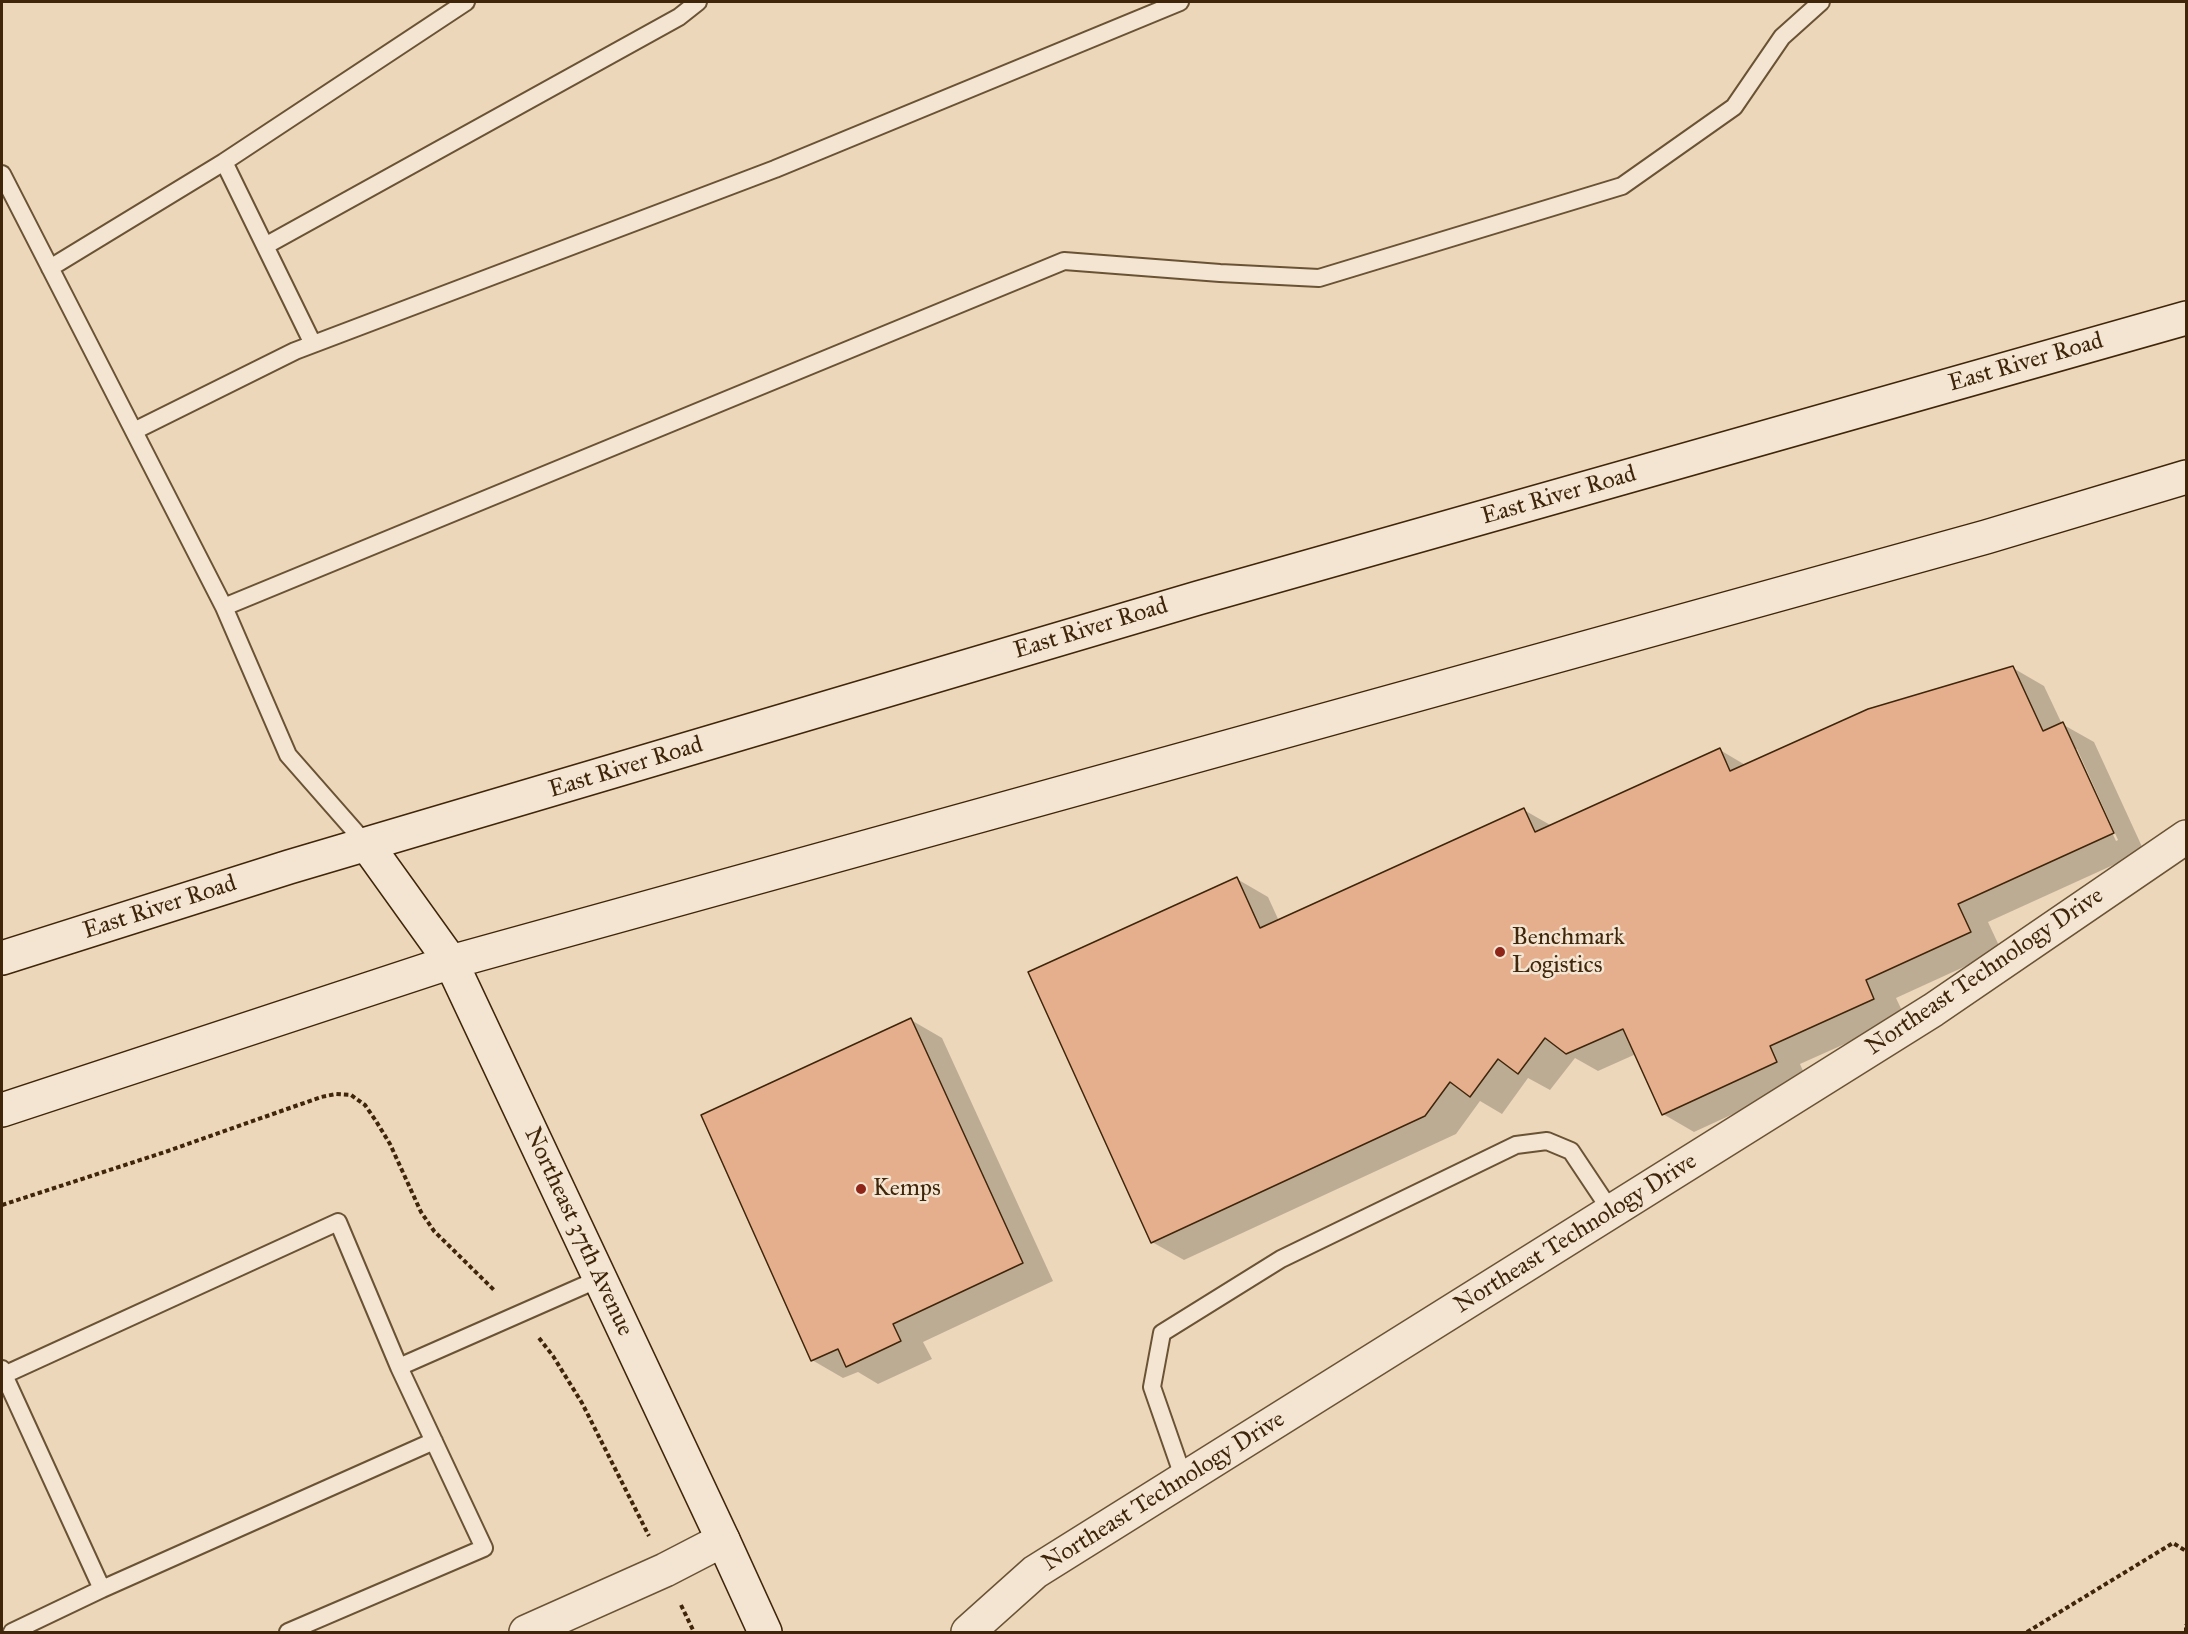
<!DOCTYPE html>
<style>
body{margin:0}
#map{position:relative;width:2188px;height:1634px;overflow:hidden;background:#edd7ba;font-family:"IM FELL Great Primer",serif}
canvas{display:block}
.frame{position:absolute;inset:0;border:3px solid #3f2509;pointer-events:none}
</style>
<div id="map">
<canvas width="2188" height="1634"></canvas>
<div class="frame"></div>
</div>
<script>
const ctx = document.querySelector('canvas').getContext('2d');
ctx.lineJoin = 'round';
function fillPath(path, color) {
  ctx.fillStyle = color;
  ctx.fill(path, 'evenodd');
}
function poly(rows) {
  const path = new Path2D();
  for (const r of rows) {
    path.moveTo(r[0], r[1]);
    for (let i = 2; i < r.length; i += 2) path.lineTo(r[i], r[i + 1]);
  }
  return path;
}
function trace(path, color, width, dash) {
  ctx.strokeStyle = color;
  ctx.lineWidth = width;
  ctx.lineCap = dash ? 'butt' : 'round';
  ctx.setLineDash(dash || []);
  ctx.stroke(path);
}
function label(font, color, halo, rows, align = 'center') {
  ctx.font = font + ' "IM FELL Great Primer",serif';
  ctx.lineWidth = 5;
  ctx.setLineDash([]);
  ctx.textBaseline = 'middle';
  ctx.strokeStyle = halo;
  ctx.fillStyle = color;
  for (const [text, x, y, turn = 0] of rows) {
    ctx.save();
    ctx.translate(x, y);
    ctx.rotate((+turn || 0) * Math.PI / 180);
    ctx.textAlign = isNaN(turn) ? turn : align;
    if (halo) ctx.strokeText(text, 0, 0);
    ctx.fillText(text, 0, 0);
    ctx.restore();
  }
}
fillPath(poly([
 [2013,668,2044,686,2062,724,2094,742,2144,851,1988,922,2001,950,1896,998,1905,1017,1800,1064,1807,1080,1694,1132,1663,1114,1636,1054,1598,1071,1575,1058,1550,1090,1528,1078,1502,1114,1480,1101,1456,1134,1184,1260,1152,1242,1237,879,1268,897,1279,921,1524,810,1552,826,1720,750,1747,766],
 [2073,749,2077,749,2118,840,2116,841],
 [911,1020,942,1038,1053,1281,923,1342,932,1359,878,1384,858,1372,843,1378,812,1360]
]), '#0003');
const building = poly([
 [2013,666,2043,731,2063,722,2114,833,1958,904,1971,932,1866,980,1874,999,1770,1046,1777,1062,1662,1115,1623,1029,1566,1054,1545,1038,1518,1074,1498,1059,1470,1097,1450,1082,1425,1116,1151,1243,1028,972,1237,877,1260,928,1524,808,1535,832,1720,748,1730,771,1868,709,2013,666],
 [911,1018,1023,1263,893,1324,901,1341,846,1367,838,1349,811,1361,701,1115,911,1018]
]);
fillPath(building, '#e5af8e');
trace(building, '#3f2509', 1.5);
const lane = poly([
 [224,162,466,2],
 [2,174,224,607,288,755,367,845],
 [265,246,679,17,698,2],
 [50,268,224,162,313,344],
 [134,431,295,351,775,169,1180,2],
 [224,607,1064,261,1220,273,1319,278,1622,186,1734,107,1782,37,1821,2],
 [399,1367,601,1278],
 [2,1369,4,1375,338,1222,399,1367,484,1548,288,1632],
 [4,1375,102,1589,434,1441],
 [1184,1479,1152,1387,1162,1333,1281,1259,1516,1145,1547,1141,1571,1151,1611,1211],
 [12,1632,102,1589]
]);
const street = poly([
 [526,1632,665,1570,723,1540],
 [968,1632,1035,1572,1933,1010,2186,837]
]);
const secondary = poly([
 [367,845,451,962,723,1540,765,1632],
 [2,958,289,867,1198,598,2186,318],
 [2,1110,451,962,1986,537,2186,477]
]);
trace(lane, '#6a5235', 20);
trace(street, '#6a5235', 36);
trace(secondary, '#3f2509', 36);
trace(poly([
 [2,1205,168,1151,321,1097,336,1094,351,1095,365,1105,376,1121,390,1144,421,1212,434,1231,495,1291],
 [539,1338,553,1356,582,1403,649,1536],
 [681,1605,694,1632],
 [2027,1632,2173,1543,2186,1551],
 [2186,1632,2186,1624]
]), '#3f2509', 4, [4.5, 3]);
trace(lane, '#f3e5d2', 16);
trace(street, '#f3e5d2', 33);
trace(secondary, '#f3e5d2', 33);
for (const [x, y, r, color] of [
 [1500,952,6,"#8f2418"],
 [861,1189,6,"#8f2418"]
]) {
  const dot = new Path2D();
  dot.arc(x, y, r, 0, 2 * Math.PI);
  ctx.fillStyle = color;
  ctx.fill(dot);
  trace(dot, '#f3e5d2', 2);
}
label('24px', '#3f2509', '#f3e5d2', [
 ["East River Road",2026,363,-16],
 ["East River Road",1559,496,-16],
 ["East River Road",1091,629,-17],
 ["East River Road",626,768,-17],
 ["East River Road",160,908,-18],
 ["Northeast Technology Drive",1985,972,-34],
 ["Northeast 37th Avenue",578,1232,65],
 ["Northeast Technology Drive",1576,1234,-32],
 ["Northeast Technology Drive",1164,1492,-32]
]);
label('24px', '#3f2509', '#f3e5d2', [
 ["Benchmark",1512,938],
 ["Logistics",1512,966],
 ["Kemps",873,1189]
], 'left');
</script>
